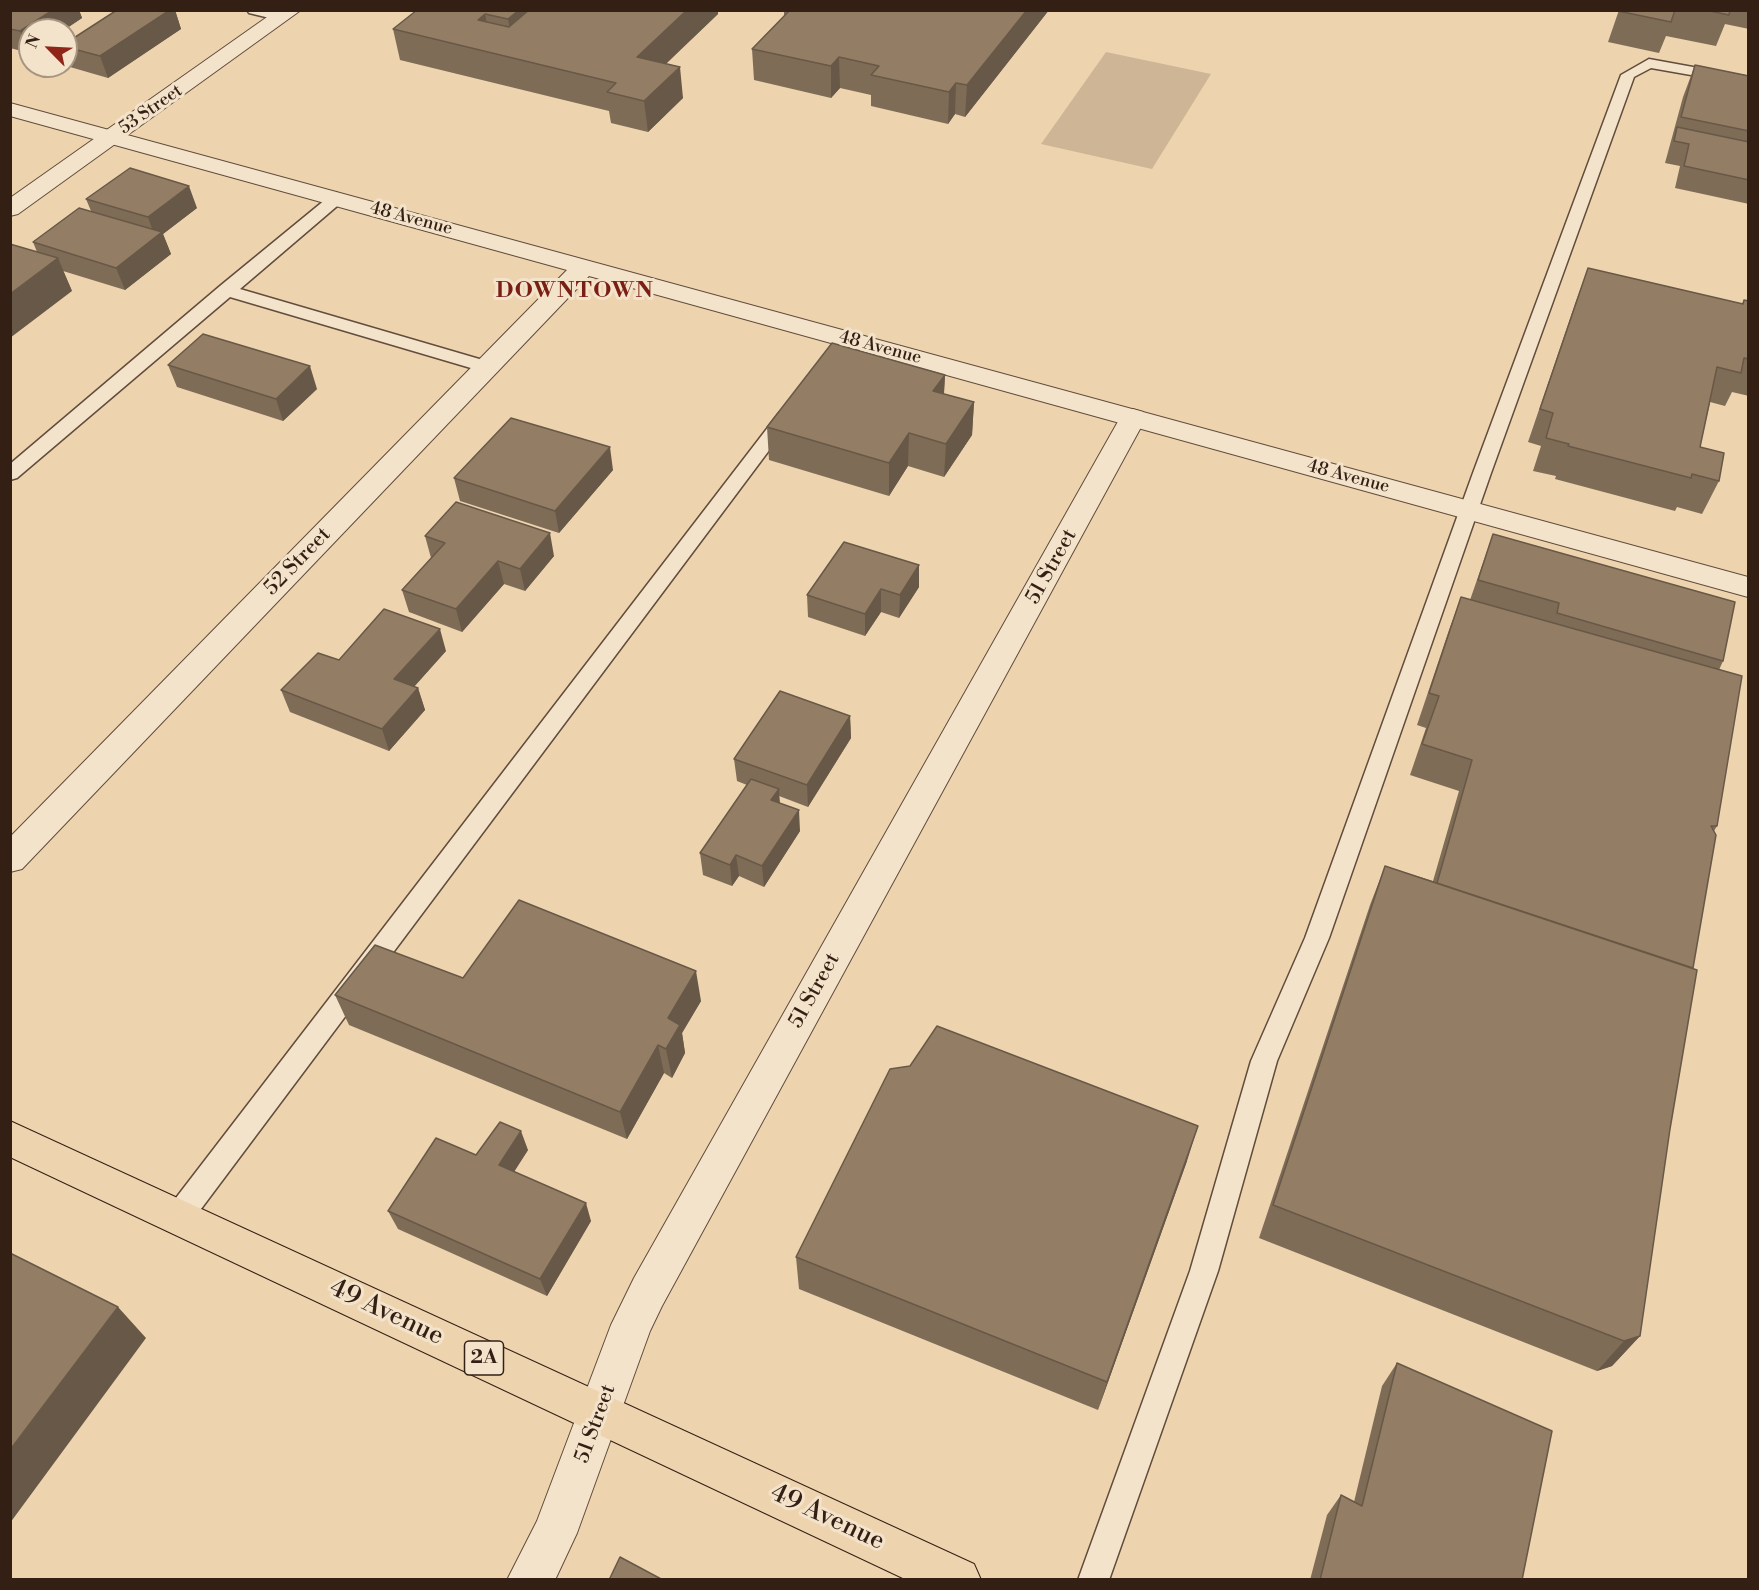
<!DOCTYPE html>
<style>
body{margin:0}
#map{position:relative;width:1759px;height:1590px;overflow:hidden;background:#edd4af;font-family:"Libre Bodoni",serif}
canvas{display:block}
.frame{position:absolute;inset:0;border:12px solid #341f14;pointer-events:none}
.north{position:absolute;left:18px;top:18px;width:60px;height:60px;box-sizing:border-box;background:#f3e3cb;border:2px solid #a79582;border-radius:50%;rotate:294deg;font-size:16px;font-weight:700;line-height:24px;text-align:center;color:#341f14}
.north::after{content:'';display:block;margin:auto;width:21px;height:27px;background:#8f2418;clip-path:polygon(50% 0,100% 100%,50% 72%,0 100%)}
</style>
<div id="map">
<canvas width="1759" height="1590"></canvas>
<div class="frame"></div>
<div class="north">N</div>
</div>
<script>
const ctx = document.querySelector('canvas').getContext('2d');
ctx.lineJoin = 'round';
function fillPath(path, color) {
  ctx.fillStyle = color;
  ctx.fill(path, 'evenodd');
}
function poly(rows) {
  const path = new Path2D();
  for (const r of rows) {
    path.moveTo(r[0], r[1]);
    for (let i = 2; i < r.length; i += 2) path.lineTo(r[i], r[i + 1]);
  }
  return path;
}
function trace(path, color, width, dash) {
  ctx.strokeStyle = color;
  ctx.lineWidth = width;
  ctx.lineCap = dash ? 'butt' : 'round';
  ctx.setLineDash(dash || []);
  ctx.stroke(path);
}
function label(font, color, halo, rows, align = 'center') {
  ctx.font = font + ' "Libre Bodoni",serif';
  ctx.lineWidth = 6;
  ctx.setLineDash([]);
  ctx.textBaseline = 'middle';
  ctx.strokeStyle = halo;
  ctx.fillStyle = color;
  for (const [text, x, y, turn = 0] of rows) {
    ctx.save();
    ctx.translate(x, y);
    ctx.rotate((+turn || 0) * Math.PI / 180);
    ctx.textAlign = isNaN(turn) ? turn : align;
    if (halo) ctx.strokeText(text, 0, 0);
    ctx.fillText(text, 0, 0);
    ctx.restore();
  }
}
fillPath(poly([
 [1106,52,1211,74,1152,169,1041,144]
]), '#ceb595');
const service = poly([
 [247,10,273,10,287,14,289,17,282,21,249,13,247,10],
 [1649,59,1748,77,1748,85,1651,68,1634,77,1491,473,1329,938,1277,1061,1218,1271,1109,1580,1078,1580,1190,1271,1251,1061,1305,938,1473,473,1621,75,1649,59],
 [337,193,345,198,343,201,240,289,493,363,496,367,493,371,481,371,230,297,17,478,10,480,10,464,220,286,331,195,337,193],
 [785,411,791,413,794,417,791,421,189,1225,179,1229,169,1225,165,1216,169,1207,779,413,785,411]
]);
const minor = poly([
 [277,10,301,10,18,214,10,216,10,198,277,10],
 [1133,409,1143,412,1146,418,662,1306,650,1331,577,1533,555,1580,507,1580,537,1521,611,1325,634,1278,1120,418,1123,412,1133,409]
]);
const tertiary = poly([
 [10,103,1748,577,1748,597,589,276,22,869,10,872,10,837,567,270,10,116,10,103]
]);
const primary = poly([
 [10,1121,974,1564,981,1580,907,1580,10,1157,10,1121]
]);
trace(service, '#624c3b', 3);
trace(minor, '#624c3b', 2);
trace(tertiary, '#624c3b', 2);
trace(primary, '#341f14', 2);
fillPath(service, '#f3e3cb');
fillPath(minor, '#f3e3cb');
fillPath(tertiary, '#f3e3cb');
fillPath(primary, '#edd4af');
fillPath(poly([
 [10,10,79,10,82,18,64,30,30,30,29,53,10,48],
 [117,10,175,10,181,29,108,78,70,67,66,56,66,43],
 [417,10,718,10,718,14,666,64,683,98,648,132,611,123,609,111,400,60,393,29],
 [784,10,1049,10,965,117,955,114,948,124,871,106,871,95,840,88,831,98,754,80,752,49,784,16],
 [1619,10,1749,10,1749,29,1725,24,1716,46,1666,36,1659,53,1608,42],
 [1695,65,1749,76,1749,204,1675,188,1680,166,1665,163,1683,97],
 [86,199,197,208,163,234,171,254,125,290,63,271,72,291,37,252,33,242,91,211],
 [1588,268,1742,304,1744,300,1749,301,1749,396,1732,392,1725,406,1710,402,1700,447,1719,481,1702,514,1677,507,1675,511,1555,479,1556,476,1533,471,1541,446,1528,442,1576,301],
 [168,365,317,389,283,421,177,387],
 [945,375,944,394,974,402,972,435,944,477,908,466,889,496,769,460,767,427],
 [613,470,559,533,460,501,454,478],
 [1493,534,1723,661,1719,670,1717,826,1714,831,1693,968,1640,1336,1612,1366,1597,1371,1259,1238,1370,905,1385,866,1433,881,1459,791,1410,775,1426,728,1417,725,1449,630,1461,597,1470,600],
 [425,536,554,556,525,591,504,584,462,632,409,612,402,590,431,558],
 [844,542,919,587,899,618,881,612,865,636,808,617,807,595],
 [446,651,414,687,418,688,425,710,389,751,290,712,281,690,339,660],
 [850,716,851,738,808,807,779,796,780,803,800,831,764,887,739,876,732,886,703,875,700,853,747,785,737,781,734,759],
 [463,978,701,1001,682,1033,685,1053,672,1078,664,1073,627,1139,349,1025,335,995],
 [528,1150,514,1172,591,1221,547,1296,398,1229,388,1211,476,1155],
 [1187,1161,1098,1410,799,1289,796,1257],
 [1397,1363,1522,1580,1310,1580,1327,1515,1341,1495,1354,1502,1382,1386]
]), '#7f6c57');
fillPath(poly([
 [53,10,79,10,82,18,64,30,30,30,30,52,29,53,20,31],
 [170,10,175,10,181,29,108,78,100,56],
 [519,10,530,10,514,50,508,19],
 [687,10,718,10,718,14,640,88,637,57],
 [1027,10,1049,10,965,117,967,85],
 [485,14,491,45,478,20],
 [839,57,840,88,831,98,831,66],
 [680,67,683,98,648,132,644,101],
 [956,83,955,114,948,124,949,92],
 [189,186,197,208,163,234,171,254,125,290,116,268,155,237,148,217],
 [58,258,72,291,10,338,10,294],
 [310,366,317,389,283,421,276,399],
 [945,375,943,408,933,391],
 [974,402,972,435,944,477,946,444],
 [909,433,908,466,889,496,889,463],
 [610,447,613,470,559,533,555,511],
 [550,533,554,556,525,591,520,569],
 [498,561,504,584,462,632,456,609],
 [919,565,919,587,899,618,900,595],
 [881,589,881,612,865,636,865,614],
 [440,629,446,651,401,701,394,679],
 [418,688,425,710,389,751,382,729],
 [850,716,851,738,808,807,807,785],
 [779,789,780,811,771,800],
 [799,810,800,831,764,887,762,866],
 [736,855,739,876,732,886,730,865],
 [696,971,701,1001,682,1033,685,1053,672,1078,666,1049,668,1018],
 [658,1045,664,1073,627,1139,620,1112],
 [1198,1126,1187,1161,1098,1410,1107,1382],
 [521,1131,528,1150,506,1184,499,1165],
 [586,1203,591,1221,547,1296,540,1279],
 [118,1307,146,1338,10,1523,10,1450],
 [1640,1336,1612,1366,1597,1371,1624,1341]
]), '#685847');
const building = poly([
 [10,10,53,10,20,31,10,29,10,10],
 [117,10,170,10,100,56,66,47,66,43,117,10],
 [417,10,519,10,508,19,485,14,478,20,509,27,529,10,687,10,637,57,680,67,644,101,607,92,616,83,393,29,417,10],
 [790,10,1027,10,967,85,956,83,949,92,871,75,879,66,839,57,831,66,752,49,790,10],
 [1619,10,1675,10,1671,22,1618,11,1619,10],
 [1705,10,1730,10,1729,15,1705,10],
 [1695,65,1749,76,1749,131,1681,117,1695,65],
 [1677,127,1749,142,1749,180,1684,166,1689,144,1674,141,1677,127],
 [130,168,189,186,148,217,86,199,130,168],
 [79,208,162,232,116,268,33,242,79,208],
 [10,244,58,258,10,294,10,244],
 [1588,268,1743,304,1744,300,1749,301,1749,359,1744,358,1741,373,1717,367,1700,447,1724,453,1719,481,1692,474,1691,478,1568,446,1569,444,1546,438,1553,413,1540,409,1588,268],
 [203,334,310,366,276,399,168,365,203,334],
 [832,343,945,375,933,391,974,402,946,444,909,433,889,463,767,427,832,343],
 [511,418,610,447,555,511,454,478,511,418],
 [456,502,550,533,520,569,498,561,456,609,402,590,445,543,425,536,456,502],
 [1493,534,1735,602,1723,661,1557,613,1559,603,1478,580,1493,534],
 [844,542,919,565,900,595,881,589,865,614,807,595,844,542],
 [1461,597,1742,676,1717,826,1711,826,1716,835,1693,968,1437,883,1472,760,1422,744,1439,696,1429,693,1461,597],
 [384,609,440,629,394,679,418,688,382,729,281,690,318,653,339,660,384,609],
 [780,691,850,716,807,785,734,759,780,691],
 [751,779,779,789,771,800,799,810,762,866,736,855,730,865,700,853,751,779],
 [1385,866,1697,970,1670,1129,1640,1336,1624,1341,1273,1205,1385,866],
 [519,900,696,971,668,1018,680,1025,666,1049,658,1045,620,1112,335,995,375,945,463,978,519,900],
 [937,1026,1198,1126,1107,1382,796,1257,890,1069,910,1066,937,1026],
 [500,1122,521,1131,499,1165,586,1203,540,1279,388,1211,436,1138,476,1155,500,1122],
 [10,1253,118,1307,10,1450,10,1253],
 [1397,1363,1552,1431,1522,1580,1320,1580,1341,1495,1362,1506,1397,1363],
 [620,1557,663,1580,609,1580,620,1557]
]);
fillPath(building, '#947d65');
trace(building, '#685847', 1.5);
label('18px', '#341f14', '#f3e3cb', [
 ["53 Street",151,110,-35],
 ["48 Avenue",411,219,15],
 ["48 Avenue",880,348,15],
 ["48 Avenue",1348,477,15]
]);
for (const [x, y, w] of [
 [484,1358,39]
]) {
  const box = new Path2D();
  box.roundRect(x - w / 2, y - 17, w, 34, 4.5);
  ctx.fillStyle = '#f3e3cb';
  ctx.fill(box);
  trace(box, '#341f14', 1.5);
}
label('bold 20px', '#341f14', null, [
 ["2A",484,1358]
]);
label('21px', '#341f14', '#f3e3cb', [
 ["52 Street",298,562,-46],
 ["51 Street",1052,567,-61],
 ["51 Street",815,991,-61],
 ["51 Street",596,1424,-70]
]);
ctx.letterSpacing = '1.5px';
label('bold 22px', '#7a1f14', '#f3e3cb', [
 ["DOWNTOWN",575,292]
]);
ctx.letterSpacing = '0px';
label('26px', '#341f14', '#f3e3cb', [
 ["49 Avenue",386,1313,25],
 ["49 Avenue",827,1518,25]
]);
</script>
